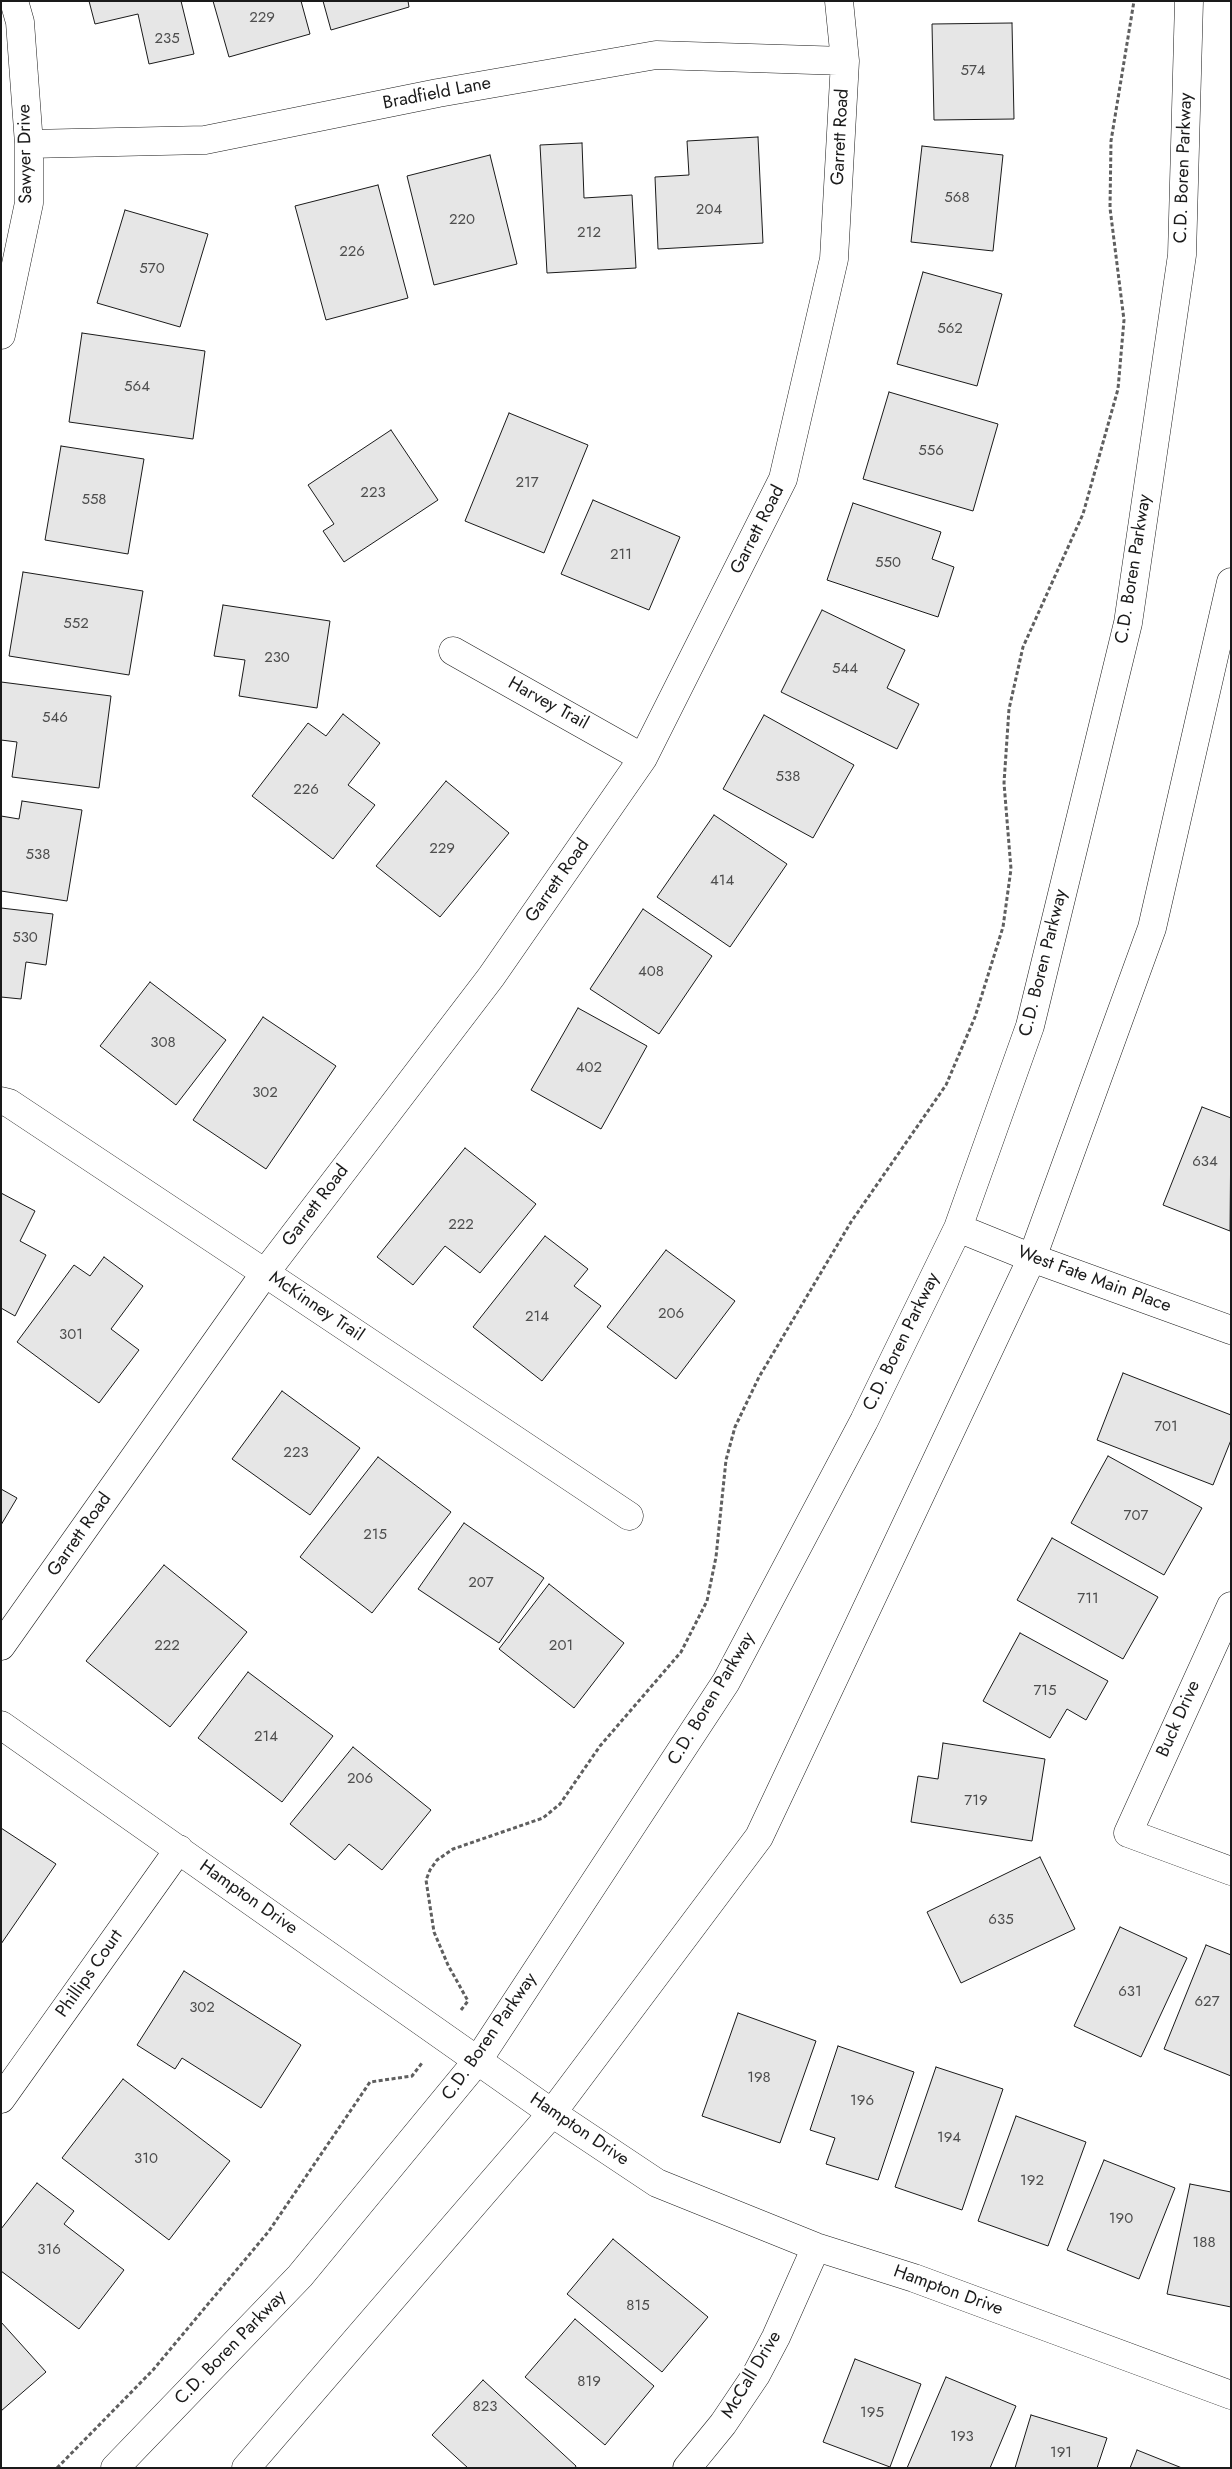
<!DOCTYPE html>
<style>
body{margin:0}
#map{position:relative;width:1232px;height:2469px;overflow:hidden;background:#fff;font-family:Jost,sans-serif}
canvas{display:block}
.frame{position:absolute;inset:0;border:2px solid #1a1a1a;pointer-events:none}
</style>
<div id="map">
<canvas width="1232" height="2469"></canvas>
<div class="frame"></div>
</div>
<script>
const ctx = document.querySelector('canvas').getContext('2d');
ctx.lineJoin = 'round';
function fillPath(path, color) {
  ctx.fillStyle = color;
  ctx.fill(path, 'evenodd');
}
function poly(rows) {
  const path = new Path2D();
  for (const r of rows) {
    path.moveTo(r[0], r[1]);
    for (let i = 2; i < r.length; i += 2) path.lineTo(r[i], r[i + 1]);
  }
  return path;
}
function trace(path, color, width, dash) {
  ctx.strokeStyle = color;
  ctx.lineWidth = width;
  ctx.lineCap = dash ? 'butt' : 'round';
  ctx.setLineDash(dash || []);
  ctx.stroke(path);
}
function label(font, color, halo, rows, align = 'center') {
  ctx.font = font + ' Jost,sans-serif';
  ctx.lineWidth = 4;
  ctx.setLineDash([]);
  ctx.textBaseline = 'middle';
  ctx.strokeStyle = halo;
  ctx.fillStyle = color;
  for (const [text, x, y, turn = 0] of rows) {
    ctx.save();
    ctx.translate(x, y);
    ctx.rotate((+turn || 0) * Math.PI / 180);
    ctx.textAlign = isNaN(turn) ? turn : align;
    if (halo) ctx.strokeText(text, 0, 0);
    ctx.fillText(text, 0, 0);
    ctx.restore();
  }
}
const building = poly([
 [89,1,181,1,194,54,149,64,138,14,95,24,89,1],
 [213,1,301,1,310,34,229,57,213,1],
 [323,1,408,1,409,7,331,30,323,1],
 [1012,23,1014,119,934,120,932,24,1012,23],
 [758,137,763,243,658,249,655,177,689,175,687,141,758,137],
 [582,143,584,198,632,195,636,268,547,273,540,145,582,143],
 [922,146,1003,155,993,251,911,242,922,146],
 [490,155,517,264,434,285,407,176,490,155],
 [378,185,408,298,326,320,295,206,378,185],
 [125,210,208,234,180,327,97,303,125,210],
 [923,272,1002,294,977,386,897,364,923,272],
 [82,333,205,351,193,439,69,422,82,333],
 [889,392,998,424,973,511,863,479,889,392],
 [509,413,588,445,544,553,465,521,509,413],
 [391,430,438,500,344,562,323,531,334,524,308,485,391,430],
 [61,446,144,459,128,554,45,540,61,446],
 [593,500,680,537,649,610,561,574,593,500],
 [853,503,941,532,932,559,954,567,938,617,827,580,853,503],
 [23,572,143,591,129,675,9,656,23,572],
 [223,605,330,621,317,708,239,696,245,660,214,656,223,605],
 [822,610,905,650,887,688,919,704,897,749,781,692,822,610],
 [1,682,111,696,99,788,12,777,17,742,1,740,1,682],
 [343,714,380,743,348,785,375,805,333,859,252,796,308,723,326,736,343,714],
 [764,715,854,765,813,838,723,789,764,715],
 [446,781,509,833,440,917,376,866,446,781],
 [22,801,82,810,67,901,1,891,1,816,19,819,22,801],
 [714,815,787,864,730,947,657,897,714,815],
 [1,908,53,914,46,965,26,962,21,999,1,997,1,908],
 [643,909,712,956,659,1034,590,989,643,909],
 [150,982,226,1040,176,1105,100,1046,150,982],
 [578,1008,647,1046,601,1129,531,1090,578,1008],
 [263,1017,336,1066,266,1169,193,1120,263,1017],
 [1202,1107,1231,1118,1230,1231,1163,1205,1202,1107],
 [465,1148,536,1204,480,1273,445,1246,413,1285,377,1257,465,1148],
 [1,1193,35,1211,20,1241,46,1255,15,1316,1,1308,1,1193],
 [545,1236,588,1269,574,1286,601,1306,542,1381,473,1327,545,1236],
 [666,1250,735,1301,676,1379,607,1327,666,1250],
 [104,1257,143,1286,111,1329,139,1350,99,1403,17,1342,74,1265,90,1276,104,1257],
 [1123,1373,1231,1415,1231,1440,1213,1485,1097,1440,1123,1373],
 [282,1391,360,1448,310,1515,232,1459,282,1391],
 [1108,1456,1202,1508,1164,1575,1071,1523,1108,1456],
 [378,1457,451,1512,372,1613,300,1557,378,1457],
 [1,1489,17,1498,1,1525,1,1489],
 [464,1523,544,1578,499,1643,418,1589,464,1523],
 [1052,1538,1158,1597,1123,1659,1017,1600,1052,1538],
 [164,1565,247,1632,170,1727,86,1661,164,1565],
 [549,1584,624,1643,574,1708,499,1649,549,1584],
 [1020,1633,1108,1681,1086,1720,1067,1709,1050,1738,983,1701,1020,1633],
 [248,1672,333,1736,282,1802,198,1738,248,1672],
 [943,1743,1045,1759,1032,1841,911,1822,918,1776,938,1779,943,1743],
 [353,1747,431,1810,382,1870,349,1844,335,1860,290,1824,353,1747],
 [1,1828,56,1864,1,1944,1,1828],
 [1040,1857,1075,1929,961,1983,927,1912,1040,1857],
 [1120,1927,1187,1958,1141,2057,1074,2026,1120,1927],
 [1206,1945,1231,1955,1231,2076,1164,2049,1206,1945],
 [184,1971,301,2045,261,2108,182,2058,175,2069,137,2045,184,1971],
 [738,2013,816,2041,780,2143,702,2116,738,2013],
 [838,2046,914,2072,878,2180,826,2164,835,2138,810,2130,838,2046],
 [936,2067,1003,2089,962,2210,895,2187,936,2067],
 [123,2079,230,2161,169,2240,62,2158,123,2079],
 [1016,2116,1086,2142,1048,2246,978,2221,1016,2116],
 [1104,2160,1175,2188,1139,2279,1067,2250,1104,2160],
 [37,2183,74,2211,64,2224,124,2270,79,2329,1,2271,1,2229,37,2183],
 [1190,2184,1231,2192,1231,2307,1167,2294,1190,2184],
 [613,2239,708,2317,662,2372,567,2294,613,2239],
 [575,2319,654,2386,605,2445,525,2377,575,2319],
 [1,2322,46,2372,1,2411,1,2322],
 [855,2359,921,2384,890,2467,823,2442,855,2359],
 [946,2377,1016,2406,990,2468,907,2468,946,2377],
 [483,2380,576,2466,575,2468,468,2468,432,2435,483,2380],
 [1031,2415,1107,2438,1097,2468,1015,2468,1031,2415],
 [1137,2450,1182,2468,1130,2468,1137,2450]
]);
fillPath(building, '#e6e6e6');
trace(building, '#1a1a1a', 1);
const minor = poly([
 [29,144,205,140,438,93,656,55,845,61],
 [1,335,29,203,29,144,20,22,14,1],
 [453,651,643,758],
 [1,1101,9,1103,265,1273,629,1516],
 [1231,1606,1128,1833,1231,1871],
 [1,1646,265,1273,491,977,643,758,783,479,834,259,845,61,839,1],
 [1,1725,552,2113,657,2183,816,2247,914,2278,1231,2395],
 [1,2099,179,1849],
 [687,2468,723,2424,756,2375,776,2337,816,2247]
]);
const tertiary = poly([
 [958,1228,1032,1258,1231,1330],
 [115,2468,300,2276,478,2060,726,1682,864,1421,958,1228,1030,1026,1128,623,1182,255,1189,1],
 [246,2468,552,2113,759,1837,1032,1258,1152,928,1231,582]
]);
trace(minor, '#1a1a1a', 29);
trace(tertiary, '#1a1a1a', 29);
trace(poly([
 [461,2010,468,2001,448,1965,434,1932,426,1880,430,1870,437,1860,453,1849,543,1818,560,1804,600,1746,681,1652,707,1601,716,1557,726,1460,735,1427,759,1377,851,1222,946,1085,975,1017,1003,927,1011,869,1004,783,1009,709,1023,647,1083,514,1118,389,1124,320,1110,208,1111,141,1134,1],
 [57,2468,153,2370,269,2231,370,2082,412,2076,422,2063]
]), '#5f5f5f', 3, [4, 2.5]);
trace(minor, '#fff', 28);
trace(tertiary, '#fff', 28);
label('15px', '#4d4d4d', null, [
 ["229",262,18],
 ["235",167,39],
 ["574",973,71],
 ["568",957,198],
 ["204",709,210],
 ["220",462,220],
 ["212",589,233],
 ["226",352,252],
 ["570",152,269],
 ["562",950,329],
 ["564",137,387],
 ["556",931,451],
 ["217",527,483],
 ["223",373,493],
 ["558",94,500],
 ["211",621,555],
 ["550",888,563],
 ["552",76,624],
 ["230",277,658],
 ["544",845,669],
 ["546",55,718],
 ["538",788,777],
 ["226",306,790],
 ["229",442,849],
 ["538",38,855],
 ["414",722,881],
 ["530",25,938],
 ["408",651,972],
 ["308",163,1043],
 ["402",589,1068],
 ["302",265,1093],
 ["634",1205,1162],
 ["222",461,1225],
 ["206",671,1314],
 ["214",537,1317],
 ["301",71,1335],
 ["701",1166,1427],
 ["223",296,1453],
 ["707",1136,1516],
 ["215",375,1535],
 ["207",481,1583],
 ["711",1088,1599],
 ["222",167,1646],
 ["201",561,1646],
 ["715",1045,1691],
 ["214",266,1737],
 ["206",360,1779],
 ["719",976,1801],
 ["635",1001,1920],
 ["631",1130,1992],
 ["627",1207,2002],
 ["302",202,2008],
 ["198",759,2078],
 ["196",862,2101],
 ["194",949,2138],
 ["310",146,2159],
 ["192",1032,2181],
 ["190",1121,2219],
 ["188",1204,2243],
 ["316",49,2250],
 ["815",638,2306],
 ["819",589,2382],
 ["823",485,2407],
 ["195",872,2413],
 ["193",962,2437],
 ["191",1061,2453]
]);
label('18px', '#1a1a1a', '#fff', [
 ["Bradfield Lane",437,94,-11],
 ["Garrett Road",841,137,-87],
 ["Sawyer Drive",26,154,-91],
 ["C.D. Boren Parkway",1184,168,-88],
 ["Garrett Road",758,530,-63],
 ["C.D. Boren Parkway",1134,569,-81],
 ["Harvey Trail",548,704,29],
 ["Garrett Road",558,881,-55],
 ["C.D. Boren Parkway",1044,963,-76],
 ["Garrett Road",316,1206,-53],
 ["West Fate Main Place",1094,1280,20],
 ["McKinney Trail",316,1307,34],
 ["C.D. Boren Parkway",902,1342,-64],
 ["Garrett Road",80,1535,-55],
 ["C.D. Boren Parkway",712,1699,-59],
 ["Buck Drive",1179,1719,-66],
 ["Hampton Drive",248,1898,35],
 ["Phillips Court",90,1974,-55],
 ["C.D. Boren Parkway",490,2037,-55],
 ["Hampton Drive",579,2130,34],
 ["Hampton Drive",948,2291,20],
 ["C.D. Boren Parkway",231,2348,-46],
 ["McCall Drive",752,2375,-59]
]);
</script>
